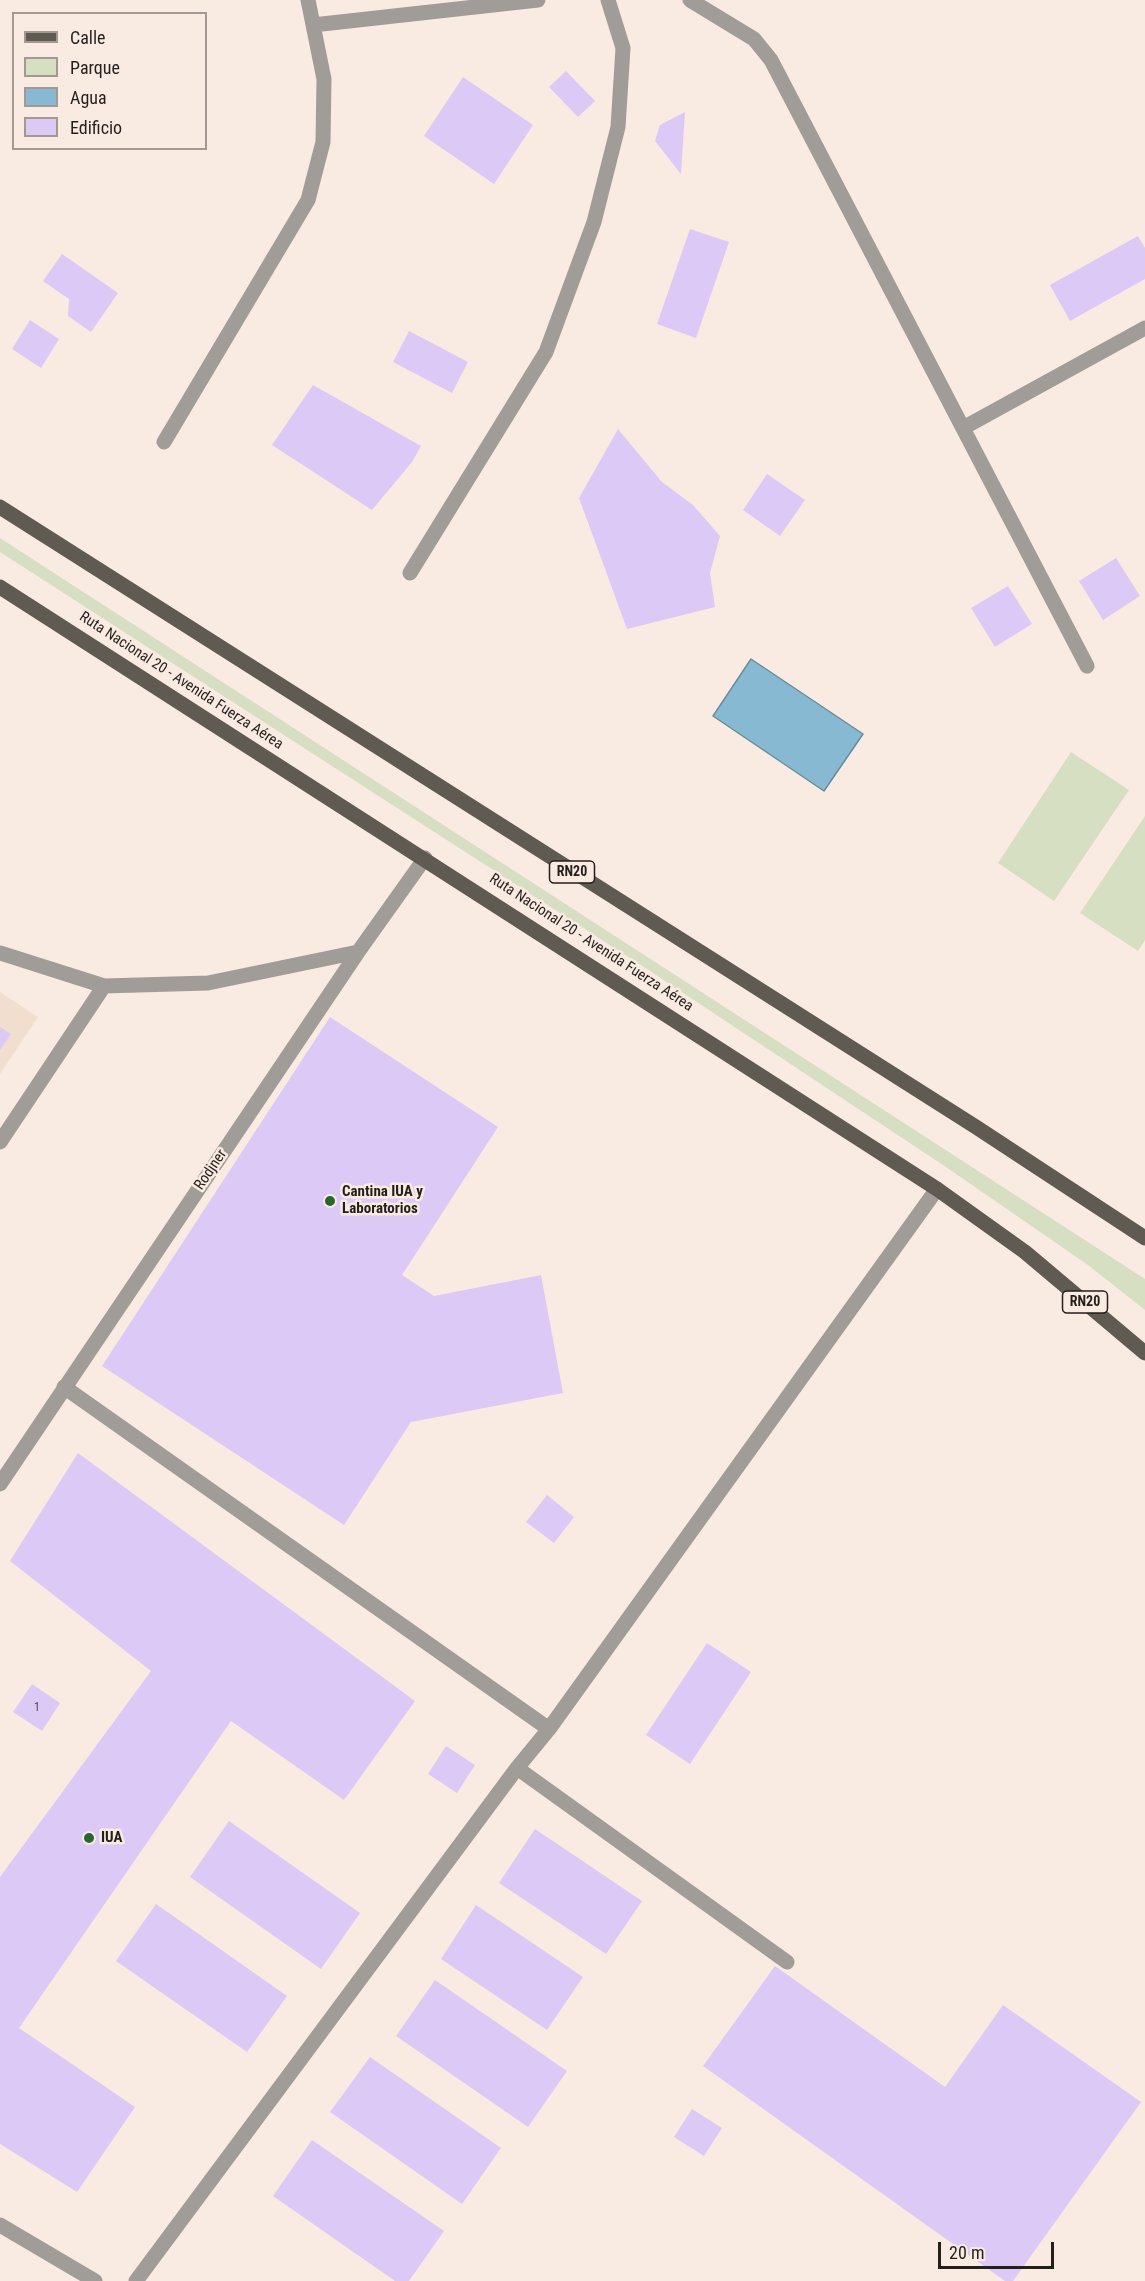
<!DOCTYPE html>
<meta charset="utf-8">
<style>
body{margin:0}
#map{position:relative;width:1145px;height:2281px;overflow:hidden;background:#f9ebe2;font-family:"Roboto Condensed",sans-serif}
canvas{display:block}
.legend{position:absolute;left:12px;top:12px;width:195px;height:138px;box-sizing:border-box;background:#f9ebe2;border:2px solid #a39992;margin:0;padding:8px 10px;list-style:none;font-size:18px;color:#231f1b}
.legend li{display:flex;align-items:center;gap:12px;height:30px}
.legend b{width:30px;border:2px solid #a39992}
.scale{position:absolute;left:938px;top:2242px;width:116px;height:27px;box-sizing:border-box;border:3px solid #231f1b;border-top:0;padding-left:8px;font-size:18px;line-height:21px;white-space:nowrap;color:#231f1b;-webkit-text-stroke:4px #f9ebe2;paint-order:stroke}
</style>
<div id="map">
<canvas width="1145" height="2281"></canvas>
<ul class="legend">
<li><b style="height:8px;background:#605b52"></b>Calle</li>
<li><b style="height:16px;background:#d6dfc2"></b>Parque</li>
<li><b style="height:16px;background:#87bad2"></b>Agua</li>
<li><b style="height:16px;background:#dcc9f6"></b>Edificio</li>
</ul>
<div class="scale">20 m</div>
</div>
<script>
const ctx = document.querySelector('canvas').getContext('2d');
ctx.lineJoin = 'round';
function fillPath(path, color) {
  ctx.fillStyle = color;
  ctx.fill(path, 'evenodd');
}
function poly(rows) {
  const path = new Path2D();
  for (const r of rows) {
    path.moveTo(r[0], r[1]);
    for (let i = 2; i < r.length; i += 2) path.lineTo(r[i], r[i + 1]);
  }
  return path;
}
function trace(path, color, width, dash) {
  ctx.strokeStyle = color;
  ctx.lineWidth = width;
  ctx.lineCap = dash ? 'butt' : 'round';
  ctx.setLineDash(dash || []);
  ctx.stroke(path);
}
function label(font, color, halo, rows, align = 'center') {
  ctx.font = font + ' "Roboto Condensed",sans-serif';
  ctx.lineWidth = 5;
  ctx.setLineDash([]);
  ctx.textBaseline = 'middle';
  ctx.strokeStyle = halo;
  ctx.fillStyle = color;
  for (const [text, x, y, turn = 0] of rows) {
    ctx.save();
    ctx.translate(x, y);
    ctx.rotate((+turn || 0) * Math.PI / 180);
    ctx.textAlign = isNaN(turn) ? turn : align;
    if (halo) ctx.strokeText(text, 0, 0);
    ctx.fillText(text, 0, 0);
    ctx.restore();
  }
}
fillPath(poly([
 [0,992,38,1017,0,1074]
]), '#f1decf');
fillPath(poly([
 [0,538,1145,1279,1145,1310,1088,1265,943,1165,650,971,0,552],
 [1071,752,1129,790,1054,901,998,863],
 [1145,816,1145,940,1138,951,1080,913]
]), '#d6dfc2');
const water = poly([
 [751,659,863,734,824,791,713,716,751,659]
]);
fillPath(water, '#87bad2');
trace(water, '#698c9b', 1.5);
fillPath(poly([
 [566,71,595,101,578,117,549,87],
 [463,77,533,125,494,184,424,136],
 [685,112,681,174,655,141,660,125],
 [690,229,729,242,696,338,657,324],
 [1138,236,1145,248,1145,279,1070,321,1050,285],
 [62,254,118,293,91,332,68,316,69,299,43,281],
 [30,320,59,339,41,368,12,349],
 [409,331,468,362,452,393,393,362],
 [313,385,421,446,412,462,372,510,272,445],
 [618,429,662,482,693,505,720,536,710,573,715,607,627,629,579,498],
 [767,474,805,500,780,536,743,510],
 [1116,558,1140,596,1103,620,1079,581],
 [1008,586,1032,624,995,647,971,608],
 [330,1017,498,1127,402,1275,434,1296,541,1275,563,1393,411,1422,344,1525,102,1366],
 [0,1027,11,1034,0,1050],
 [78,1453,415,1701,344,1800,231,1721,19,2028,135,2107,77,2192,0,2144,0,1877,151,1671,10,1561],
 [547,1495,574,1517,554,1543,526,1522],
 [707,1643,751,1672,690,1764,646,1735],
 [32,1684,60,1703,42,1731,13,1712],
 [446,1746,475,1765,457,1793,428,1774],
 [229,1821,360,1913,321,1969,190,1877],
 [535,1829,642,1901,606,1954,499,1883],
 [156,1904,287,1996,247,2052,116,1961],
 [476,1905,583,1977,547,2030,441,1959],
 [775,1966,945,2087,1003,2005,1141,2102,1013,2281,1005,2281,703,2066],
 [435,1980,567,2071,528,2127,396,2036],
 [370,2057,501,2148,462,2204,330,2112],
 [692,2109,722,2128,704,2156,674,2137],
 [312,2140,444,2231,409,2281,395,2281,273,2196]
]), '#dcc9f6');
trace(poly([
 [690,0,754,39,771,60,1087,666],
 [313,25,538,0],
 [963,428,1145,328],
 [164,442,308,200,323,142,324,79,308,0],
 [410,573,546,352,594,222,618,127,623,48,608,0],
 [0,953,104,986,208,983,358,952],
 [0,1142,104,986],
 [64,1387,549,1729],
 [0,1484,358,952,425,858],
 [517,1768,787,1962],
 [0,2225,95,2281],
 [136,2281,517,1768,549,1729,937,1189]
]), '#a09d98', 15);
trace(poly([
 [0,507,976,1127,1145,1238],
 [0,587,937,1189,1025,1252,1145,1353]
]), '#605b52', 15);
for (const [x, y, r, color] of [
 [330,1201,6,"#27662e"],
 [89,1838,6,"#27662e"]
]) {
  const dot = new Path2D();
  dot.arc(x, y, r, 0, 2 * Math.PI);
  ctx.fillStyle = color;
  ctx.fill(dot);
  trace(dot, '#f9ebe2', 2);
}
label('12px', '#514a52', null, [
 ["1",37,1708]
]);
for (const [x, y, w] of [
 [572,872,45],
 [1085,1302,45]
]) {
  const box = new Path2D();
  box.roundRect(x - w / 2, y - 11, w, 22, 4.5);
  ctx.fillStyle = '#f9ebe2';
  ctx.fill(box);
  trace(box, '#231f1b', 1.5);
}
label('bold 14px', '#231f1b', null, [
 ["RN20",572,872],
 ["RN20",1085,1302]
]);
label('15px', '#231f1b', '#f9ebe2', [
 ["Ruta Nacional 20 - Avenida Fuerza Aérea",181,681,33],
 ["Ruta Nacional 20 - Avenida Fuerza Aérea",591,943,33],
 ["Rodjner",211,1170,-56]
]);
label('bold 15px', '#231f1b', '#f9ebe2', [
 ["Cantina IUA y",342,1192],
 ["Laboratorios",342,1209],
 ["IUA",101,1838]
], 'left');
</script>
